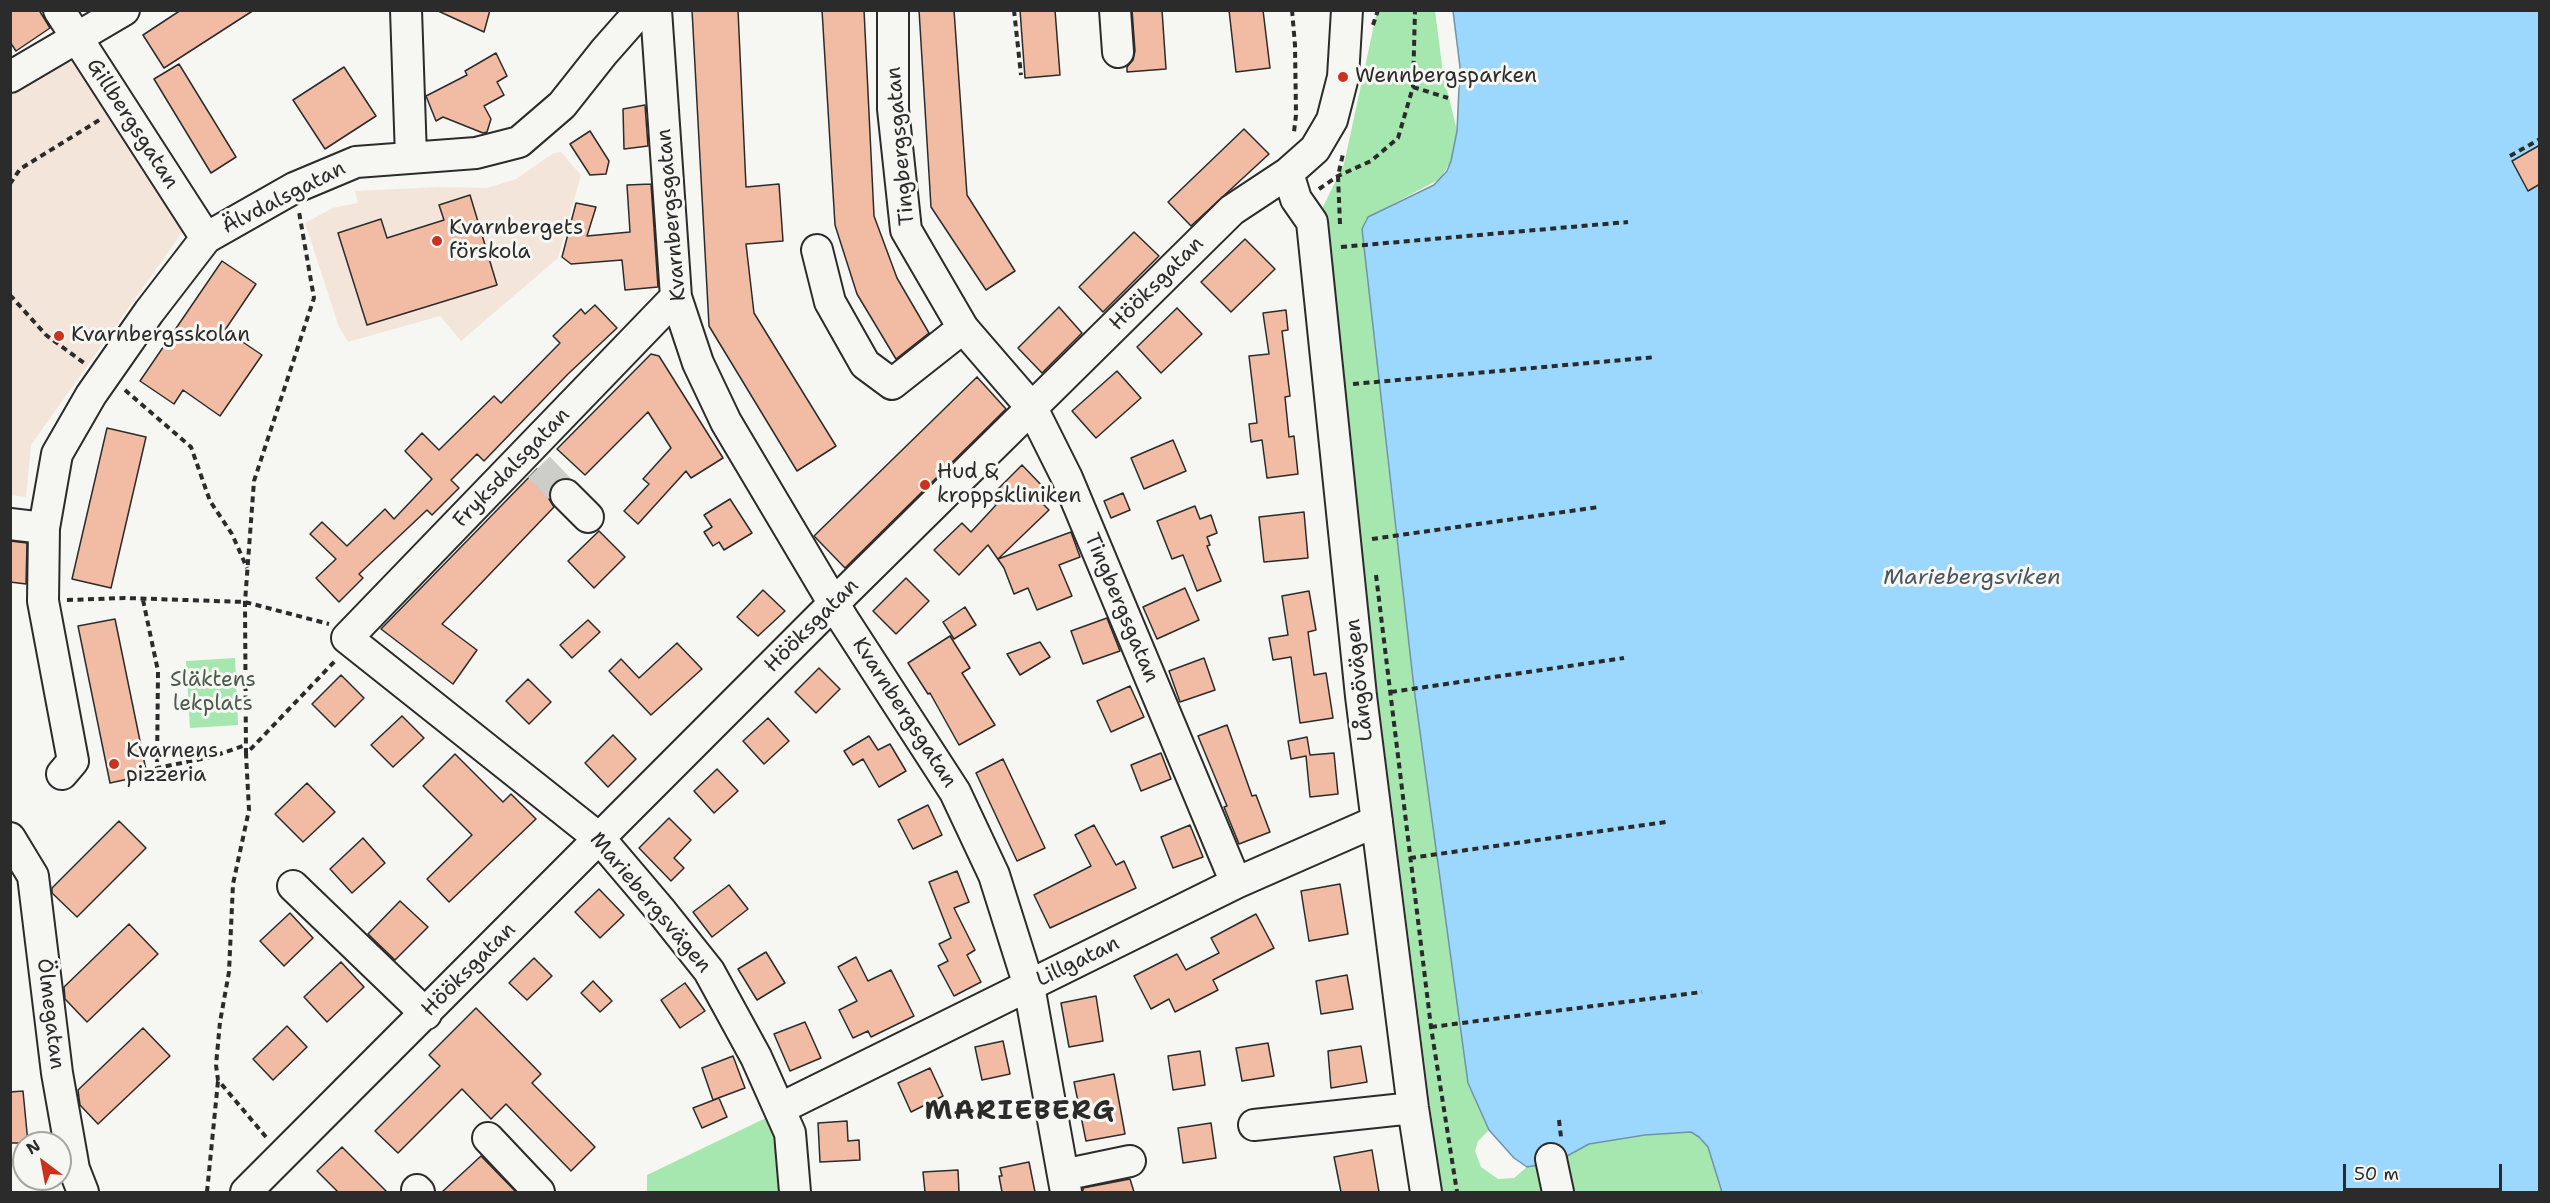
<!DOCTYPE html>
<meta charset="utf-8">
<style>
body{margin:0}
#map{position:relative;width:2550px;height:1203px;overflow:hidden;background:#f6f6f2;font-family:"Shantell Sans",sans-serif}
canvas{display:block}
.frame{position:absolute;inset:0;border:12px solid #2b2b2b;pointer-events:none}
.north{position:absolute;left:12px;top:1131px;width:60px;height:60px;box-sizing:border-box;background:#f6f6f2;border:2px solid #a5a5a2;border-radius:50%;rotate:328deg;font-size:16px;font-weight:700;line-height:24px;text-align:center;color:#2b2b2b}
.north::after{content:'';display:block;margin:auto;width:21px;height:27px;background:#c8321e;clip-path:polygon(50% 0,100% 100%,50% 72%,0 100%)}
.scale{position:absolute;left:2343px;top:1164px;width:159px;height:27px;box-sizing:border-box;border:3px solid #2b2b2b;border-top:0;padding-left:8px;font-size:18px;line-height:21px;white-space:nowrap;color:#2b2b2b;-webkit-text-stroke:4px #f6f6f2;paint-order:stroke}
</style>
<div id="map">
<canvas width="2550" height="1203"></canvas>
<div class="frame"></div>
<div class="north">N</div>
<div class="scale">50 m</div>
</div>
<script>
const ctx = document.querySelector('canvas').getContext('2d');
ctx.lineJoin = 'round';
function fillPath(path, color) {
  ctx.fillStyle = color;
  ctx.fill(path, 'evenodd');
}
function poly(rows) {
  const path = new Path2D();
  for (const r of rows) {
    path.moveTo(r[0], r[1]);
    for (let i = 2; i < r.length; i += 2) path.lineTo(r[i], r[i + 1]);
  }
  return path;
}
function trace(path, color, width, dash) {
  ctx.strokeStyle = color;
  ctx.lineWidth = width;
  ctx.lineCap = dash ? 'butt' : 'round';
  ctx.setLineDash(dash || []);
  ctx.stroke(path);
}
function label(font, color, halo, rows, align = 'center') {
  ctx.font = font + ' "Shantell Sans",sans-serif';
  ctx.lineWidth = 6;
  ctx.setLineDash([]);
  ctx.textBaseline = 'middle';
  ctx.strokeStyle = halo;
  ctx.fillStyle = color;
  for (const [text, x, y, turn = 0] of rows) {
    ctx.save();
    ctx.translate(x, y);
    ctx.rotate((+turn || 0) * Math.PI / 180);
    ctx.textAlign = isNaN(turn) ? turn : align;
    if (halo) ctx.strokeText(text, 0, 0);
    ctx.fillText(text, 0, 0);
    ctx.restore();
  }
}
fillPath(poly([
 [74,54,186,227,31,445,26,497,10,495,10,92],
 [561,152,581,175,558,258,461,341,440,316,348,342,339,327,305,223,333,208,358,203,355,191,439,187,487,188,516,179,552,154]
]), '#f4e5da');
fillPath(poly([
 [1377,11,1435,11,1443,73,1457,131,1451,161,1440,179,1368,217,1362,229,1396,535,1468,1083,1489,1130,1478,1141,1475,1151,1481,1167,1498,1179,1514,1178,1527,1167,1558,1161,1589,1144,1645,1135,1691,1132,1699,1137,1708,1147,1722,1192,1441,1192,1317,219,1344,164],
 [235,658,238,725,190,728,186,661],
 [768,1117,787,1162,788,1192,647,1192,647,1175]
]), '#a6e7b0');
const water = poly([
 [1453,11,2539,11,2539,1192,1722,1192,1708,1147,1699,1137,1691,1132,1645,1135,1589,1144,1558,1161,1527,1167,1514,1158,1489,1130,1468,1083,1414,688,1362,229,1368,217,1434,185,1447,171,1451,161,1457,131,1460,67,1453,11]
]);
fillPath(water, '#9cd8fd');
trace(water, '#6f93a9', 1.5);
const building = poly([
 [10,10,39,10,50,28,16,51,10,42,10,10],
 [181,10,254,10,164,68,143,35,181,10],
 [436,10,490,10,484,32,436,10],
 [692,10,738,10,746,187,779,184,783,241,746,244,754,313,836,446,797,471,709,326,692,10],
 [822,10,864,10,874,216,897,278,929,333,896,359,857,294,835,225,822,10],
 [919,10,954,10,967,195,1015,271,986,290,931,207,919,10],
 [1020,10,1055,10,1060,75,1025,78,1020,10],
 [1132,10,1162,10,1166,69,1127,72,1127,67,1133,60,1135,51,1132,10],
 [1229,10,1263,10,1270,68,1236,72,1229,10],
 [496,53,507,76,497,82,504,95,484,106,491,119,487,132,483,133,443,117,436,121,426,96,467,75,465,71,496,53],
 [179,64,236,157,211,173,154,79,179,64],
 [344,67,376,116,325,149,293,100,344,67],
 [645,105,648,146,624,149,623,109,645,105],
 [1244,129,1269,154,1191,226,1168,202,1244,129],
 [590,131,609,161,606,174,590,175,570,144,590,131],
 [2540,145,2540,184,2528,191,2512,161,2540,145],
 [651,184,658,287,625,290,622,260,571,264,562,257,576,203,596,207,587,236,630,232,627,185,651,184],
 [470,195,497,285,367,325,338,233,381,219,387,238,444,220,439,205,470,195],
 [1134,232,1159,256,1103,312,1079,287,1134,232],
 [1245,239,1275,269,1231,312,1201,282,1245,239],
 [222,261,256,284,225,330,262,355,220,416,183,390,174,404,140,381,222,261],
 [595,305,617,328,568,374,484,461,477,454,451,480,459,488,432,515,427,510,359,574,363,578,339,602,316,578,336,559,310,534,322,522,347,546,385,509,394,519,432,479,405,451,422,433,439,450,494,396,501,403,560,343,553,336,581,309,585,314,595,305],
 [1059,307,1082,333,1042,373,1018,348,1059,307],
 [1177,308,1202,334,1161,373,1137,347,1177,308],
 [1286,310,1288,330,1282,331,1290,396,1285,397,1289,437,1294,436,1298,474,1267,478,1262,440,1251,442,1249,424,1257,423,1249,356,1269,354,1263,313,1286,310],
 [651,354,659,356,723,458,691,478,686,471,638,524,624,511,649,484,643,479,671,448,648,412,585,475,557,449,651,354],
 [1117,371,1141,398,1096,438,1072,411,1117,371],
 [977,377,1006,409,845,568,814,536,977,377],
 [107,428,146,437,111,588,72,579,107,428],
 [1173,440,1186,471,1144,489,1131,458,1173,440],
 [1022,465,1049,493,1040,501,1049,510,998,559,1071,532,1080,557,1059,565,1072,596,1037,610,1028,588,1014,594,1004,568,988,545,959,575,934,550,962,523,971,532,996,505,989,498,1022,465],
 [537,469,553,485,549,491,549,499,554,507,442,624,477,650,453,684,381,629,537,469],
 [1123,493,1130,510,1111,518,1104,501,1123,493],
 [730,499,752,533,724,550,719,542,713,546,704,532,712,527,704,515,730,499],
 [1195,506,1200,519,1211,515,1217,533,1207,537,1210,545,1207,546,1221,581,1197,591,1183,555,1172,559,1157,521,1195,506],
 [1304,512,1308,558,1264,562,1259,517,1304,512],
 [599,531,625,557,594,588,568,561,599,531],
 [10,541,27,543,26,584,10,582,10,541],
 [906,578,929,601,896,634,873,611,906,578],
 [1185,588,1199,620,1157,639,1143,607,1185,588],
 [763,590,785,611,758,636,737,617,763,590],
 [1309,591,1316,630,1308,632,1314,675,1326,673,1333,718,1300,723,1291,657,1273,660,1269,638,1288,635,1282,596,1309,591],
 [965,607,976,625,954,639,943,622,965,607],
 [1107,618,1120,651,1083,664,1071,631,1107,618],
 [115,619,147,775,110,783,78,626,115,619],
 [588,620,600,632,572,658,560,645,588,620],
 [950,636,970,668,962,673,995,725,959,745,930,693,928,694,908,663,950,636],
 [1040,642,1050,657,1020,675,1007,654,1040,642],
 [677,643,702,669,651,715,609,671,621,659,639,678,677,643],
 [1204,658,1215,690,1180,702,1169,671,1204,658],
 [819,668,840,689,816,713,795,692,819,668],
 [341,675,364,698,335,727,312,704,341,675],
 [528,679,551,702,529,724,506,701,528,679],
 [1130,686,1144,717,1111,732,1097,701,1130,686],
 [402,716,424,738,393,767,371,745,402,716],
 [768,718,789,741,764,764,743,741,768,718],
 [1227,725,1252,796,1256,795,1270,832,1239,844,1224,807,1227,806,1198,736,1227,725],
 [613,735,636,759,608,787,585,763,613,735],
 [869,736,878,750,890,744,906,771,879,787,863,759,853,765,844,751,869,736],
 [1307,737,1310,755,1334,753,1338,794,1310,797,1306,756,1291,759,1288,741,1307,737],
 [1161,753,1171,779,1141,791,1131,765,1161,753],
 [455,754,503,802,511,794,536,819,449,902,427,879,472,835,423,786,455,754],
 [1003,759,1045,848,1017,861,976,773,1003,759],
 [717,769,738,791,714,813,694,791,717,769],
 [307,783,335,812,303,842,275,814,307,783],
 [928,805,942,835,913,849,898,820,928,805],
 [669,818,691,840,674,858,684,868,671,881,639,848,669,818],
 [119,821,146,848,77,917,52,893,52,888,119,821],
 [1094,825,1116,865,1124,861,1136,888,1050,928,1034,895,1091,866,1075,835,1094,825],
 [1190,825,1203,857,1173,868,1161,837,1190,825],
 [363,838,385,863,352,893,330,869,363,838],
 [957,871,969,902,954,908,975,950,967,955,981,982,954,996,938,966,948,961,939,944,951,938,929,882,957,871],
 [1340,884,1348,934,1309,941,1301,891,1340,884],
 [729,885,748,909,712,937,693,912,729,885],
 [599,889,624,915,600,938,575,912,599,889],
 [400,901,428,927,395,960,368,934,400,901],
 [290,913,313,938,284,966,260,941,290,913],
 [1256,914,1274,948,1213,980,1218,990,1175,1012,1169,999,1151,1009,1134,976,1177,954,1186,970,1219,953,1211,938,1256,914],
 [129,924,158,954,87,1022,65,999,64,987,129,924],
 [766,952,785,983,757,1000,738,969,766,952],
 [856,957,868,981,891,970,914,1016,871,1037,868,1031,853,1038,839,1010,857,1001,838,967,856,957],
 [534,958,552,976,527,1000,509,983,534,958],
 [341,962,364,987,327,1022,304,997,341,962],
 [1347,975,1353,1009,1321,1014,1316,981,1347,975],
 [593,981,612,1001,600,1012,581,993,593,981],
 [685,983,705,1011,680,1028,661,1000,685,983],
 [1096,996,1103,1041,1069,1047,1061,1003,1096,996],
 [476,1008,541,1074,532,1083,595,1147,571,1171,506,1104,491,1119,462,1089,398,1153,375,1131,440,1066,429,1055,476,1008],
 [805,1022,821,1058,790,1071,774,1034,805,1022],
 [287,1026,307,1047,273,1080,253,1059,287,1026],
 [143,1028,170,1056,98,1124,80,1105,78,1090,143,1028],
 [1003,1041,1010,1074,982,1080,975,1047,1003,1041],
 [1268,1043,1274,1076,1242,1081,1236,1048,1268,1043],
 [1361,1046,1367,1082,1331,1088,1328,1051,1361,1046],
 [1200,1051,1205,1085,1173,1090,1168,1056,1200,1051],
 [733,1056,745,1088,713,1100,702,1068,733,1056],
 [930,1068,943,1096,911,1112,898,1083,930,1068],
 [1114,1074,1125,1134,1086,1141,1074,1082,1114,1074],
 [23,1091,28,1143,10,1143,10,1092,23,1091],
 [719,1098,727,1117,702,1128,693,1108,719,1098],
 [847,1121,848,1141,859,1140,860,1160,820,1162,818,1123,847,1121],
 [1211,1123,1216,1158,1183,1163,1178,1128,1211,1123],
 [342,1147,387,1192,338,1192,317,1171,342,1147],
 [1372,1150,1379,1192,1341,1192,1334,1157,1372,1150],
 [481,1156,516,1192,442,1192,481,1156],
 [1029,1162,1035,1192,1002,1192,999,1176,1002,1176,1000,1168,1029,1162],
 [958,1170,959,1192,925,1192,923,1172,958,1170],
 [1130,1179,1134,1192,1083,1192,1083,1188,1130,1179]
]);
fillPath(building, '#f1bca3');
trace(building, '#2b2b2b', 1.5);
trace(poly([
 [539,467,566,495]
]), '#cdcdca', 30, [30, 15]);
const minor = poly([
 [59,10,206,238],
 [406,10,411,157],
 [656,10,676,297,698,363,726,422,843,619,955,792,994,875,1029,986,1066,1192],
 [893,10,893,109,906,230,963,328,1032,408,1067,478,1236,883],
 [1115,10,1118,52],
 [10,77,124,10],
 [1288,173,1296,199,1312,222,1361,696,1413,1108,1426,1192],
 [817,250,830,302,865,364,892,384,963,328],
 [676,297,347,638,600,839,662,912,709,971,756,1057,790,1133,795,1192],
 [566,495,588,517],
 [10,524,44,528],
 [62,774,73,761,43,601,44,528,57,454,91,395,149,312,206,238,294,188,356,162,476,153,519,142,562,105,604,52,641,10],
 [10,838,33,876,57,1073,74,1169,83,1192],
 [293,886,426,1014],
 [781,1108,1236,883,1377,821],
 [1254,1125,1413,1108],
 [488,1138,539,1192],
 [1551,1159,1558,1192],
 [1063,1175,1130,1161],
 [417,1190,419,1192],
 [246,1192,834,603,1232,210,1288,173,1315,149,1332,120,1343,77,1347,10]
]);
trace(minor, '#2b2b2b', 34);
trace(poly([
 [1014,10,1021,75],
 [1292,10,1295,45,1296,115,1294,132],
 [1373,25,1378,10],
 [1413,87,1448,98],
 [2510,156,2540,139],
 [10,184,20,169,101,119],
 [1319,189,1338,176,1371,161,1398,138,1413,87,1415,10],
 [1340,224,1338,176,1343,154],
 [1341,247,1628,222],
 [10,295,46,335,84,363],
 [1353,384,1656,357],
 [125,390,191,447,210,501,232,534,247,568],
 [1372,539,1599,507],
 [1376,575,1431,1027,1457,1192],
 [67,600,125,598,245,602,329,624],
 [143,600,158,671,157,768,211,757,246,745],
 [1391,692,1624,658],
 [246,754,245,602,254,481,314,298,299,212],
 [1410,858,1666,822],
 [1431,1027,1702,992],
 [1559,1120,1561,1137],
 [266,1137,218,1080,216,1065,220,1022,229,972,233,884,249,810,246,754,335,661],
 [207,1192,218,1081]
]), '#2b2b2b', 4, [6, 4.5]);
trace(minor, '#f6f6f2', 30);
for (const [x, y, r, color] of [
 [1343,77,6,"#c8321e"],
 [437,241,6,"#c8321e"],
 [59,336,6,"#c8321e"],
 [925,485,6,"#c8321e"],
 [114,764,6,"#c8321e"]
]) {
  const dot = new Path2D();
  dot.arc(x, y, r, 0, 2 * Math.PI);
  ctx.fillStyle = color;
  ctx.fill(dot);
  trace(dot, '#f6f6f2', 2);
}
label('21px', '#2b2b2b', '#f6f6f2', [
 ["Wennbergsparken",1355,77],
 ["Kvarnbergets",449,229],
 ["förskola",449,253],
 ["Kvarnbergsskolan",71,336],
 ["Hud &",937,473],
 ["kroppskliniken",937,497],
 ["Kvarnens",126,752],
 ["pizzeria",126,776]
], 'left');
label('21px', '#2b2b2b', '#f6f6f2', [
 ["Gillbergsgatan",132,124,57],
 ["Tingbergsgatan",901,146,-95],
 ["Älvdalsgatan",284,198,-27],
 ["Kvarnbergsgatan",672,215,-95],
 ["Hööksgatan",1157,284,-45],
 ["Fryksdalsgatan",512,468,-46],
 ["Tingbergsgatan",1121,608,67],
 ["Hööksgatan",812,626,-45],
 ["Långövägen",1360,680,-96],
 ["Kvarnbergsgatan",904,713,57],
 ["Mariebergsvägen",650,903,50],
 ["Lillgatan",1078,962,-26],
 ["Hööksgatan",469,970,-45],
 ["Ölmegatan",50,1014,83]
]);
label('21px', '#4a5a4c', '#f6f6f2', [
 ["Släktens",213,681],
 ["lekplats",213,705]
]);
label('italic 22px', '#475660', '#f6f6f2', [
 ["Mariebergsviken",1972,578]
]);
ctx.letterSpacing = '1.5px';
label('bold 27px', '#2b2b2b', '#f6f6f2', [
 ["MARIEBERG",1020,1112]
]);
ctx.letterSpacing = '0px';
</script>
